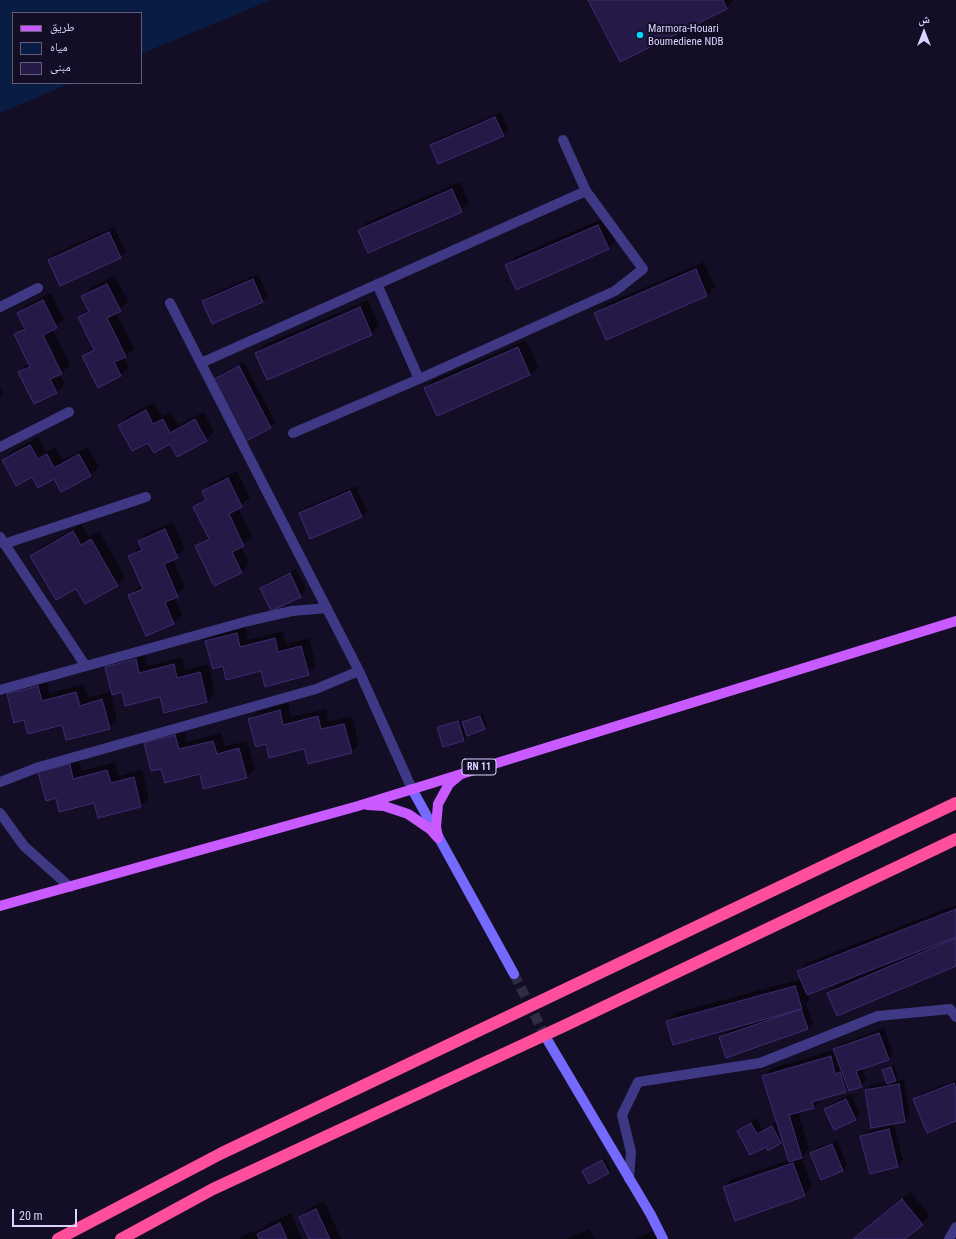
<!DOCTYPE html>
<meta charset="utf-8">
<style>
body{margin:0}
#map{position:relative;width:956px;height:1239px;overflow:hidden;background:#130e25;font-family:"Roboto Condensed","Noto Naskh Arabic",sans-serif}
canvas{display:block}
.legend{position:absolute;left:12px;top:12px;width:130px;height:72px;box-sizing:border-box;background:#130e25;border:1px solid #635d7c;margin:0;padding:5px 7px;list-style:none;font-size:12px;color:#dad3ff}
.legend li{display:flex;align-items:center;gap:8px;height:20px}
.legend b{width:20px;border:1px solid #635d7c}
.north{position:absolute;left:904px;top:12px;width:40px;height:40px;-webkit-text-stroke:3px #130e25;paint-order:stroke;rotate:0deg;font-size:11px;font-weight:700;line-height:16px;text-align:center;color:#dad3ff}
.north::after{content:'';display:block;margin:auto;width:14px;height:18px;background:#dad3ff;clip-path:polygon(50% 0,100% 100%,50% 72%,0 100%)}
.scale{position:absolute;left:12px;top:1209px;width:65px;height:18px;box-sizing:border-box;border:2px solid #dad3ff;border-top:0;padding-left:5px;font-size:12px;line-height:14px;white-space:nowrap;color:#dad3ff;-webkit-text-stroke:3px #130e25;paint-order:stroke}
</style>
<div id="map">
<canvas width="956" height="1239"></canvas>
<ul class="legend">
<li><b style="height:5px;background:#c95aff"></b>طريق</li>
<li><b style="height:11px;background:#091c44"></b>مياه</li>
<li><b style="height:11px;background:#251a47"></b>مبنى</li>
</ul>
<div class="north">ش</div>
<div class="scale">20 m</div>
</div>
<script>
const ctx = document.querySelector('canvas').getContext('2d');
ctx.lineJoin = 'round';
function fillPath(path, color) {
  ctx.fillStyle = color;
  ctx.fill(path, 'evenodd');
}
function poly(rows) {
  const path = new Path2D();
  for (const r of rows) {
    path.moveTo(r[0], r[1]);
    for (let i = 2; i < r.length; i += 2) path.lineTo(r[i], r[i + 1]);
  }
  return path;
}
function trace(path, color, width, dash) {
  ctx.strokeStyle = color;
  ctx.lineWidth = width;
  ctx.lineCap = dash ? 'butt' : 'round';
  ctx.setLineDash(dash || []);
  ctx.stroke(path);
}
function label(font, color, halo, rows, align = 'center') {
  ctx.font = font + ' "Roboto Condensed",sans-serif';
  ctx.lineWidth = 4;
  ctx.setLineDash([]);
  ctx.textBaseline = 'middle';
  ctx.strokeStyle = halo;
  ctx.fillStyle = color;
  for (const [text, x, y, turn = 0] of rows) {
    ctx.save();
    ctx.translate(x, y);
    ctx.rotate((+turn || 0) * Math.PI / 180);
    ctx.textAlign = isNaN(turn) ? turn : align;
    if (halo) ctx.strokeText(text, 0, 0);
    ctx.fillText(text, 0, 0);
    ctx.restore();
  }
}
fillPath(poly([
 [0,0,271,0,141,54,141,13,13,13,13,83,71,83,0,113]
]), '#091c44');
fillPath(poly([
 [589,0,734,0,727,8,620,61],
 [501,112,508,130,503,135,431,146,436,140],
 [460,182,469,203,461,211,359,230,367,222],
 [606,217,616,240,608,248,507,266,515,257],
 [114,227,126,252,120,257,49,260,54,254],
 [704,262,715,287,707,296,607,339,596,314,604,305],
 [258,274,268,296,262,301,203,301,208,296],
 [115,276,128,302,116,312,134,348,124,358,129,367,121,375,83,356,93,347,79,318,88,309,82,297,90,288],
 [51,293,64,319,52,329,70,365,60,374,65,384,57,392,34,403,19,372,29,363,15,335,24,326,18,314,26,305],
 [368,300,379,326,371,334,256,353,264,345],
 [526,340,538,367,530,375,425,388,433,380],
 [244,362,275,422,270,427,213,380,218,375],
 [0,387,3,394,0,398],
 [154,402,162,417,171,412,178,425,204,412,214,432,206,440,170,443,149,441,119,425,127,417],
 [38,437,46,452,55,447,63,460,88,447,99,467,91,475,62,491,54,478,33,476,3,460,11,452],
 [237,471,250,498,238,508,252,537,241,546,249,564,241,572,196,546,209,536,194,507,206,497,203,491,211,483],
 [356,486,367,511,361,516,300,513,305,508],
 [173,522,185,549,173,559,185,588,174,597,182,615,173,623,129,595,142,585,130,556,141,546,139,541,147,533],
 [81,524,89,537,99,531,125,577,117,585,76,587,32,556,40,548],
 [296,569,306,590,300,596,261,588,266,583],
 [245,625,248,640,283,631,286,644,309,638,316,666,308,674,224,665,207,641,215,633],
 [144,651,147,666,182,657,185,670,208,664,215,693,207,701,165,712,161,696,122,691,111,694,117,720,109,728,25,719,8,695,16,687,46,679,50,693,84,684,88,698,112,691,106,667,114,659],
 [288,703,291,717,326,709,329,722,352,716,359,744,351,752,266,743,250,719,258,711],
 [483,714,487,726,485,729,464,730,466,737,464,740,438,728,440,725,461,719,462,723,465,720],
 [183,727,187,742,221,733,225,746,247,741,255,769,247,777,162,768,145,743,153,735],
 [78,757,81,771,115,762,119,776,142,770,149,798,141,806,99,817,95,801,56,797,39,772],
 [956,905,956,966,828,993,837,985,854,977,853,976,807,993,809,1000,806,1003,813,1023,808,1029,720,1037,726,1032,746,1025,745,1023,667,1021,675,1013,801,979,798,971,806,963],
 [884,1028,893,1054,888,1059,862,1068,866,1080,861,1086,848,1088,845,1091,822,1099,814,1107,798,1111,809,1149,802,1157,812,1187,804,1195,724,1188,732,1179,789,1160,783,1140,768,1149,766,1146,738,1131,756,1118,763,1130,777,1122,764,1076,772,1068,834,1050,840,1044],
 [894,1065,898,1078,894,1081,904,1080,910,1116,905,1121,894,1123,903,1161,897,1166,861,1136,867,1131,887,1126,866,1090,871,1085,888,1082,883,1070],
 [956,1080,956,1120,915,1099,920,1094],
 [851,1094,860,1114,855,1120,825,1109,830,1104],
 [837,1140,847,1165,842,1170,811,1154,816,1148],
 [605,1158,611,1170,589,1182,583,1171],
 [911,1192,930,1216,922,1224,904,1239,853,1239],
 [324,1201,341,1239,310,1239,300,1217,308,1209],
 [291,1213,302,1239,239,1239,243,1235,264,1228,269,1223],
 [590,1229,595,1239,567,1239],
 [655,1230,659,1239,635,1239]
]), '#0007');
const building = poly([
 [588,0,723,0,727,9,620,62,588,0],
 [495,117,504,136,438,164,430,145,495,117],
 [452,189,462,212,368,253,358,230,452,189],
 [598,225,609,249,516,290,505,265,598,225],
 [109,232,121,258,60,286,48,260,109,232],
 [696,269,707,296,606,340,594,313,696,269],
 [253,279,263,302,212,324,202,301,253,279],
 [107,284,121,311,107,318,126,357,114,362,121,376,98,388,82,356,94,350,78,317,89,312,81,296,107,284],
 [43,300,57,328,43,335,62,374,50,379,57,393,34,404,18,372,30,367,14,334,25,329,17,313,43,300],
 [360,307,372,335,267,380,255,353,360,307],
 [518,347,530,375,437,416,424,388,518,347],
 [239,366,271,428,244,442,212,380,239,366],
 [146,410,153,424,163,419,170,433,195,419,207,441,177,457,170,444,154,453,148,443,132,451,118,425,146,410],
 [30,445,38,459,47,454,54,468,79,454,91,476,61,492,54,479,38,488,32,477,16,486,2,460,30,445],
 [228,478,242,507,229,514,244,546,232,552,242,573,214,586,195,546,209,539,193,507,206,500,202,491,228,478],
 [350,491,362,517,310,539,299,513,350,491],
 [165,529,178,558,164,564,178,597,165,602,174,624,146,636,128,595,143,589,128,556,142,550,138,541,165,529],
 [73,531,81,545,91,539,118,586,85,604,76,589,56,600,30,556,73,531],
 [290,573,301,597,271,611,260,588,290,573],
 [237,633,240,647,275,638,278,652,301,646,309,675,265,687,261,671,226,680,223,666,213,669,205,641,237,633],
 [136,659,139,673,174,664,177,678,200,672,207,702,164,713,160,697,125,706,122,692,112,695,105,667,136,659],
 [38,686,42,701,76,692,80,706,102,699,110,729,66,740,62,725,28,734,24,720,14,723,7,694,38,686],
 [280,710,283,725,318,716,321,729,344,724,352,753,308,764,304,749,269,758,266,744,256,747,248,719,280,710],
 [480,716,485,729,467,736,462,722,480,716],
 [458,721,464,741,443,747,437,727,458,721],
 [175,735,179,749,213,741,217,754,239,748,247,778,203,789,200,774,165,783,161,769,151,771,144,743,175,735],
 [70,764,73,779,107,770,111,783,134,777,141,807,98,818,94,803,59,812,56,798,46,801,38,772,70,764],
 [956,909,956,937,807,995,797,971,956,909],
 [956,938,956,966,837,1016,827,993,956,938],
 [795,986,802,1009,673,1045,666,1021,795,986],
 [801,1009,808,1029,726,1058,719,1037,801,1009],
 [879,1033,889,1060,856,1071,862,1087,849,1091,833,1049,879,1033],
 [831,1056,835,1074,840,1072,846,1092,812,1102,814,1108,789,1115,802,1158,789,1162,762,1076,831,1056],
 [891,1067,896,1081,887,1084,882,1070,891,1067],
 [954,1083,956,1089,956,1121,927,1133,913,1099,954,1083],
 [899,1084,905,1122,871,1128,865,1090,899,1084],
 [846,1099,856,1120,834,1130,824,1109,846,1099],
 [751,1123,757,1134,772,1126,781,1143,768,1151,766,1147,750,1155,737,1131,751,1123],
 [889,1129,898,1167,870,1174,860,1136,889,1129],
 [832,1144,843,1171,821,1180,810,1153,832,1144],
 [602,1160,609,1173,589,1184,582,1171,602,1160],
 [793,1163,805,1196,735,1221,723,1187,793,1163],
 [902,1199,923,1225,905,1239,853,1239,902,1199],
 [316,1209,330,1239,309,1239,299,1217,316,1209],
 [280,1223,287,1239,259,1239,257,1234,280,1223]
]);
fillPath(building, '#251a47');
trace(building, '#3d2c73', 1);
trace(poly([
 [514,974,545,1036]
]), '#312c46', 10, [10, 5]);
trace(poly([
 [377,284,419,379,615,291,643,269,586,191],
 [170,303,359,671,412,789],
 [0,307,38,288],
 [201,363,586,191,563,140],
 [293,433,419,379],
 [0,447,69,412],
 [0,537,85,665],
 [4,544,146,497],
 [0,690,248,621,292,611,327,608],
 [0,782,39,767,316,689,359,671],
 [0,813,24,846,70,887],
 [629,1179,631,1152,622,1115,638,1082,760,1063,878,1016,950,1009,956,1017],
 [949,1239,956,1227]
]), '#3f3985', 10);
trace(poly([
 [412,789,514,974],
 [545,1036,651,1215,663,1239]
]), '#756aff', 10);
trace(poly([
 [367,805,384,806,408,814,430,829,438,838],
 [438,837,436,827,438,804,449,784,460,775],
 [0,906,358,806,956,621]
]), '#c95aff', 10);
trace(poly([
 [58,1239,222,1153,956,803],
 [121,1239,213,1189,566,1025,956,839]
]), '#ff4e9a', 12);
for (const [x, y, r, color] of [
 [640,35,4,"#00d8fe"]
]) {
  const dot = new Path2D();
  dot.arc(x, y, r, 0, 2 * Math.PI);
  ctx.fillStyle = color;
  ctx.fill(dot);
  trace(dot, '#130e25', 1.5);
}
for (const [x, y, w] of [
 [479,767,34]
]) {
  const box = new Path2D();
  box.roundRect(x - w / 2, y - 8, w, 16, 3);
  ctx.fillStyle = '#130e25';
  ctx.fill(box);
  trace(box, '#dad3ff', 1);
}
label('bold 10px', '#dad3ff', null, [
 ["RN 11",479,767]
]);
label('11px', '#dad3ff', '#130e25', [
 ["Marmora-Houari",648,29],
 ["Boumediene NDB",648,42]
], 'left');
</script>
